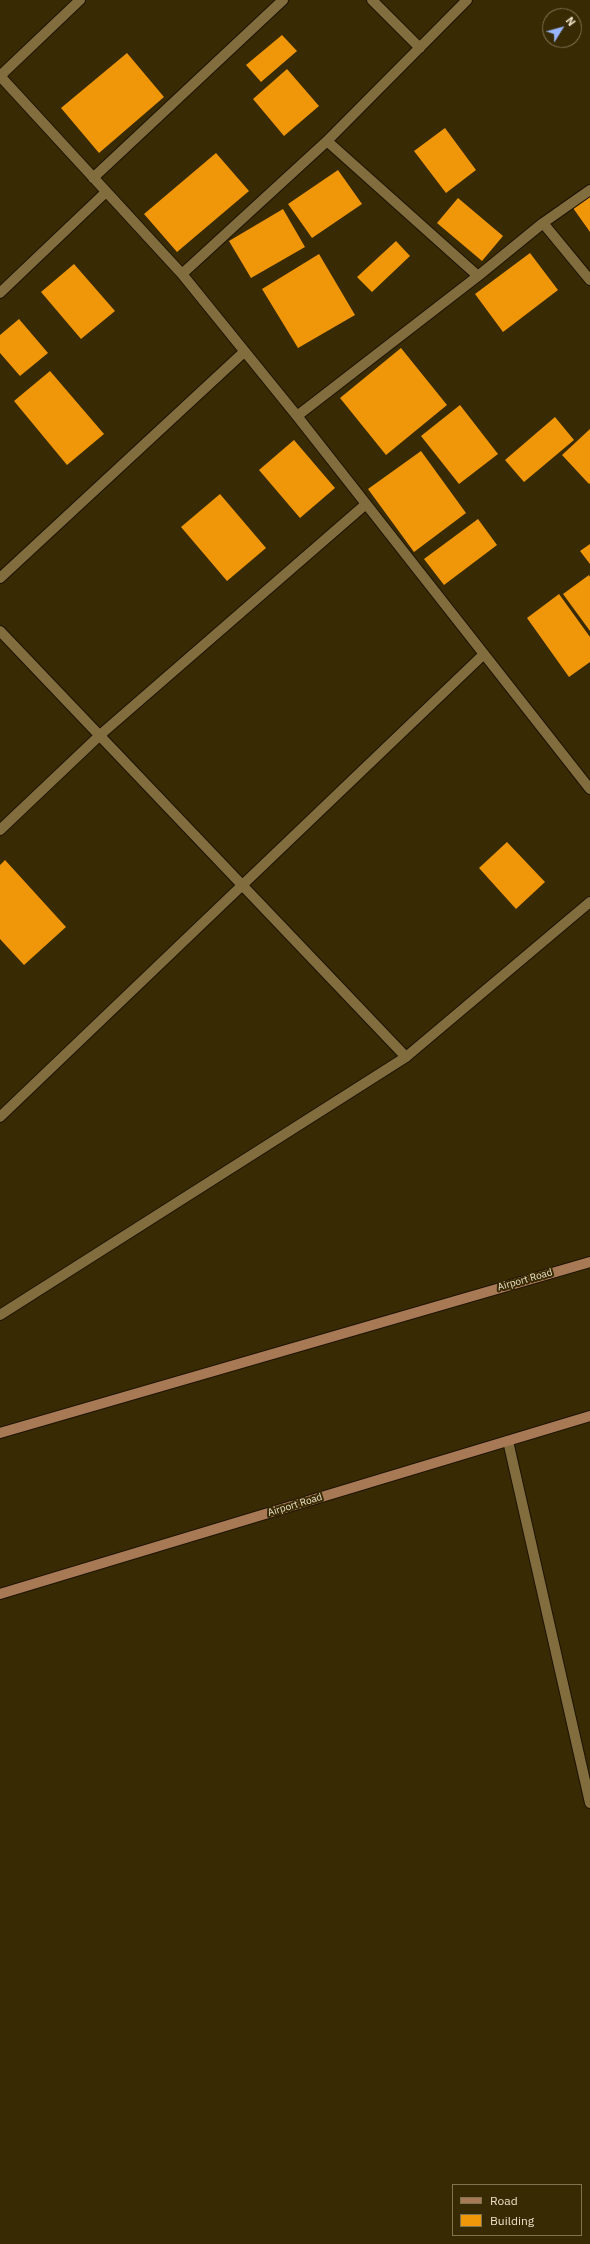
<!DOCTYPE html>
<style>
body{margin:0}
#map{position:relative;width:590px;height:2244px;overflow:hidden;background:#382a03;font-family:"IBM Plex Sans",sans-serif}
canvas{display:block}
.legend{position:absolute;left:452px;top:2184px;width:130px;height:52px;box-sizing:border-box;background:#382a03;border:1px solid #807352;margin:0;padding:5px 7px;list-style:none;font-size:12px;color:#ece1c8}
.legend li{display:flex;align-items:center;gap:8px;height:20px}
.legend b{width:20px;border:1px solid #807352}
.north{position:absolute;left:542px;top:8px;width:40px;height:40px;box-sizing:border-box;background:#382a03;border:1px solid #807352;border-radius:50%;rotate:53deg;font-size:11px;font-weight:700;line-height:16px;text-align:center;color:#ece1c8}
.north::after{content:'';display:block;margin:auto;width:14px;height:18px;background:#99b5fd;clip-path:polygon(50% 0,100% 100%,50% 72%,0 100%)}
</style>
<div id="map">
<canvas width="590" height="2244"></canvas>
<ul class="legend">
<li><b style="height:5px;background:#a77954"></b>Road</li>
<li><b style="height:11px;background:#f09609"></b>Building</li>
</ul>
<div class="north">N</div>
</div>
<script>
const ctx = document.querySelector('canvas').getContext('2d');
ctx.lineJoin = 'round';
function fillPath(path, color) {
  ctx.fillStyle = color;
  ctx.fill(path, 'evenodd');
}
function poly(rows) {
  const path = new Path2D();
  for (const r of rows) {
    path.moveTo(r[0], r[1]);
    for (let i = 2; i < r.length; i += 2) path.lineTo(r[i], r[i + 1]);
  }
  return path;
}
function trace(path, color, width, dash) {
  ctx.strokeStyle = color;
  ctx.lineWidth = width;
  ctx.lineCap = dash ? 'butt' : 'round';
  ctx.setLineDash(dash || []);
  ctx.stroke(path);
}
function label(font, color, halo, rows, align = 'center') {
  ctx.font = font + ' "IBM Plex Sans",sans-serif';
  ctx.lineWidth = 4;
  ctx.setLineDash([]);
  ctx.textBaseline = 'middle';
  ctx.strokeStyle = halo;
  ctx.fillStyle = color;
  for (const [text, x, y, turn = 0] of rows) {
    ctx.save();
    ctx.translate(x, y);
    ctx.rotate((+turn || 0) * Math.PI / 180);
    ctx.textAlign = isNaN(turn) ? turn : align;
    if (halo) ctx.strokeText(text, 0, 0);
    ctx.fillText(text, 0, 0);
    ctx.restore();
  }
}
fillPath(poly([
 [282,35,297,51,261,82,246,65],
 [127,53,164,97,99,153,61,108],
 [287,69,319,106,284,136,253,99],
 [445,128,476,170,446,193,414,151],
 [216,153,249,191,177,252,144,214],
 [338,170,362,204,312,238,288,204],
 [590,195,590,232,573,208],
 [458,198,503,236,482,261,437,223],
 [283,209,305,247,251,278,229,241],
 [396,241,410,256,372,292,357,277],
 [530,253,558,290,503,332,475,294],
 [319,254,355,315,298,348,262,289],
 [74,264,115,311,81,339,41,292],
 [19,319,48,353,20,376,0,353,0,335],
 [401,348,447,405,386,455,340,398],
 [50,371,104,434,67,465,14,401],
 [460,405,498,454,459,484,421,436],
 [555,417,574,440,524,482,505,460],
 [590,429,590,483,589,484,562,455],
 [294,440,335,488,300,518,259,470],
 [421,451,466,513,414,552,368,489],
 [220,494,266,548,227,581,181,527],
 [478,519,497,545,444,585,424,559],
 [590,544,590,564,580,551],
 [589,575,590,577,590,631,563,594],
 [559,594,590,637,590,662,569,677,527,618],
 [507,842,545,882,516,909,479,868],
 [5,860,66,927,24,965,0,939,0,865]
]), '#f09609');
const minor = poly([
 [372,0,420,48],
 [0,76,182,274,297,416,590,789],
 [0,76,80,0],
 [327,141,478,276],
 [93,178,283,0],
 [543,223,590,280],
 [182,274,327,141,467,0],
 [0,293,106,192],
 [297,416,478,276,543,223,590,190],
 [0,578,244,352],
 [0,631,406,1057],
 [0,830,100,735,366,504],
 [0,1117,484,654],
 [508,1441,590,1803]
]);
const tertiary = poly([
 [0,1315,406,1057,590,902]
]);
const secondary = poly([
 [0,1433,590,1262],
 [0,1594,590,1416]
]);
trace(minor, '#1d1300', 12);
trace(tertiary, '#1d1300', 12);
trace(secondary, '#1d1300', 12);
trace(minor, '#816d3d', 10);
trace(tertiary, '#816d3d', 10);
trace(secondary, '#a77954', 10);
label('10px', '#ece1c8', '#382a03', [
 ["Airport Road",525,1280,-16],
 ["Airport Road",295,1505,-17]
]);
</script>
